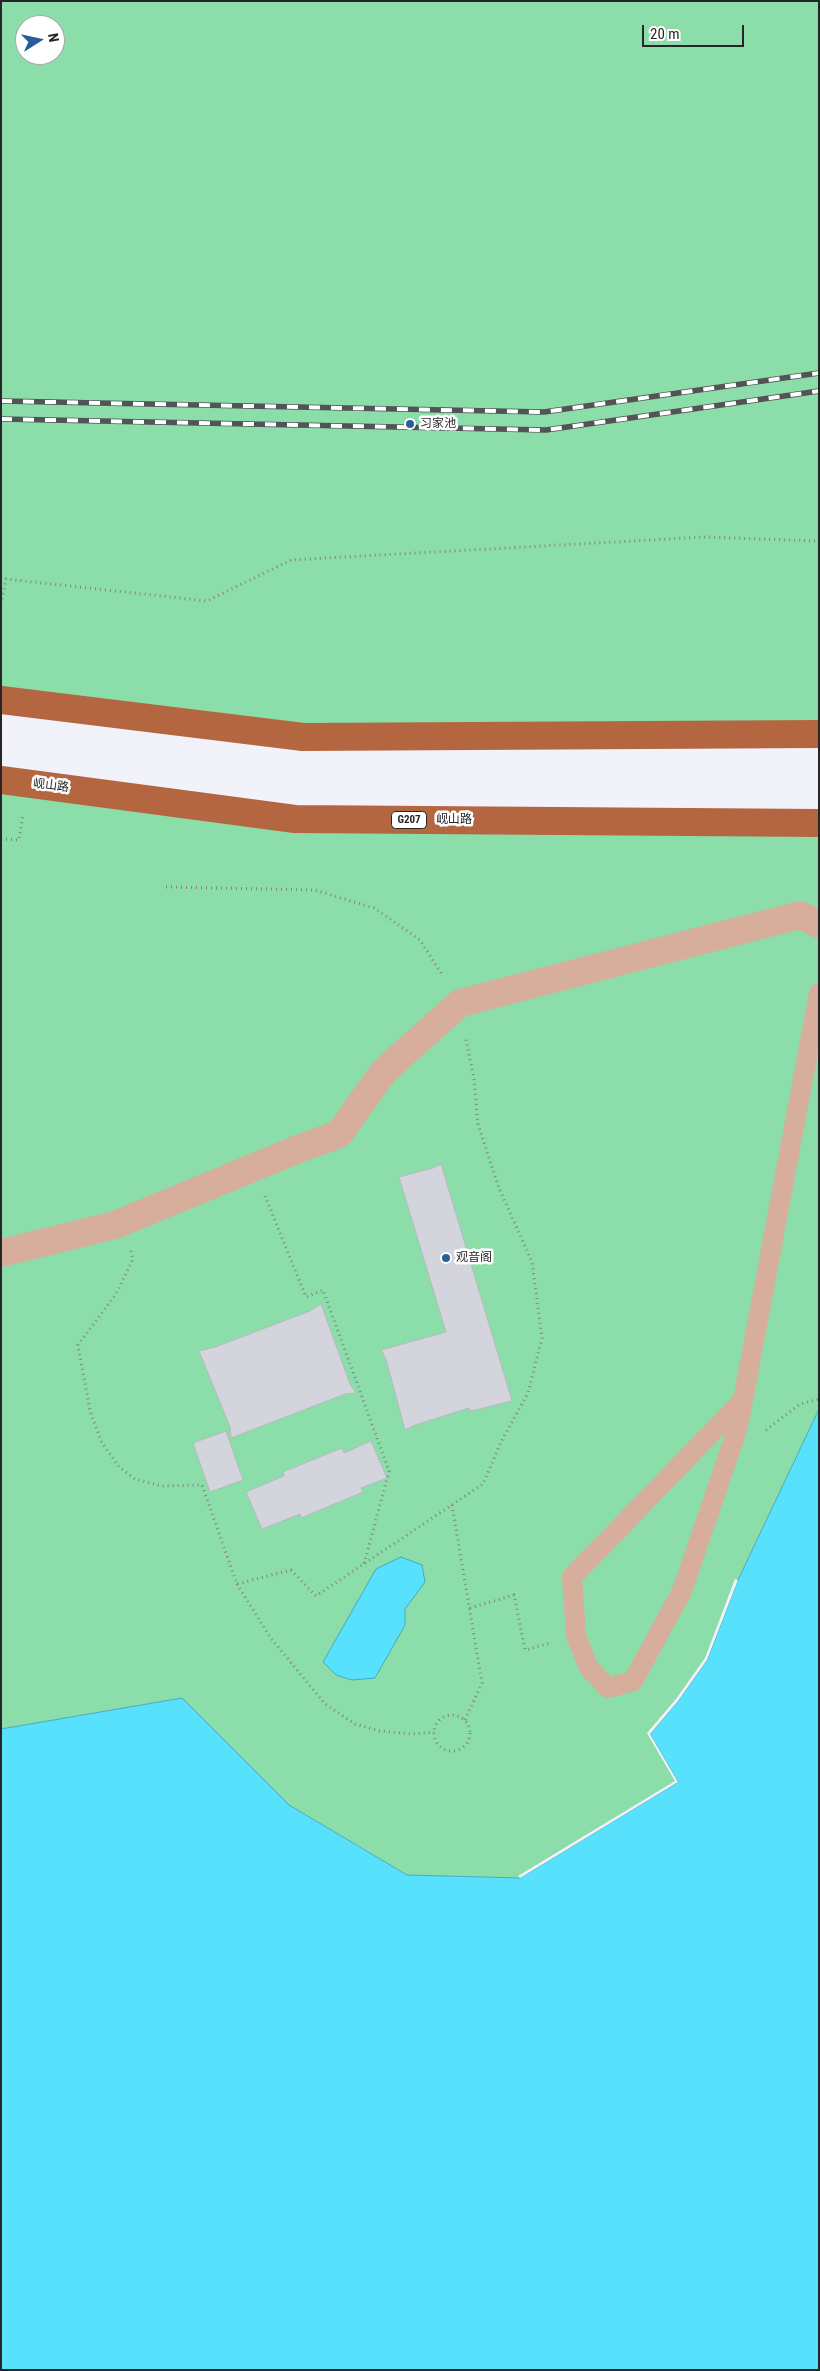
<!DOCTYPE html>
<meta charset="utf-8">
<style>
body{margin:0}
#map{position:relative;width:820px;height:2371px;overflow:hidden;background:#f2f2fb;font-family:"Roboto Condensed",sans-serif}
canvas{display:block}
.frame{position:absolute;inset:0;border:2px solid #262629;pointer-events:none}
.north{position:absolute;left:15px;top:15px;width:50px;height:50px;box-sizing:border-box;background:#fff;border:1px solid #a8a8a9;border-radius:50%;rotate:80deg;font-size:14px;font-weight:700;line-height:20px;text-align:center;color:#262629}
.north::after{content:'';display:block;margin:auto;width:18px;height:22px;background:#275f97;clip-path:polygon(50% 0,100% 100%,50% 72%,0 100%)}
.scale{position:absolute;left:642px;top:25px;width:102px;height:22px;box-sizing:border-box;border:2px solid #262629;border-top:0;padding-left:6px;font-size:15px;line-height:18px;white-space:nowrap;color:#262629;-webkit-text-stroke:4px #fff;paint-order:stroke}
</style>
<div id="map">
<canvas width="820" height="2371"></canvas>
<div class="frame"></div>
<div class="north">N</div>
<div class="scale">20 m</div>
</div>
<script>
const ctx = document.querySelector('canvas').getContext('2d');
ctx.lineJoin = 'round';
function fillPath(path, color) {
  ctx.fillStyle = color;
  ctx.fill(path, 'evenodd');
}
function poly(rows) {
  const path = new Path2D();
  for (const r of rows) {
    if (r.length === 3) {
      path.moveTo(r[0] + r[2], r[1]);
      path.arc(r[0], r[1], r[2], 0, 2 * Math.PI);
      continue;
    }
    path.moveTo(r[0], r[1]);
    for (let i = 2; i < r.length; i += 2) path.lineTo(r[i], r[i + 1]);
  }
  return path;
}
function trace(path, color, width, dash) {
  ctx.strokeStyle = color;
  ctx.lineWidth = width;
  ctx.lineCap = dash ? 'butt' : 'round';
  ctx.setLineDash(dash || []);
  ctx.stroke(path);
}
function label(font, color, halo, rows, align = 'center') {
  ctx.font = font + ' "Roboto Condensed","Noto Sans SC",sans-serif';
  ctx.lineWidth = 5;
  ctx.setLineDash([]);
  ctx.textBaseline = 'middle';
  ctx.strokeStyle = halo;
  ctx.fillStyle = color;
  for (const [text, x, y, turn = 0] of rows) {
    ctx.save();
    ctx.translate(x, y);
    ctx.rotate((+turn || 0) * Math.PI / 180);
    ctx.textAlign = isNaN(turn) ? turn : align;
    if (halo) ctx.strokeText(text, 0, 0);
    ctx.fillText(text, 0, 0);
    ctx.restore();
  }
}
fillPath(poly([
 [1,1,819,1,819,734,350,737,1,697],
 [25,25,55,25,55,55,25,55],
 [1,780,295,819,819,823,819,1409,738,1580,678,1782,520,1878,407,1875,289,1805,182,1698,1,1729]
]), '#8bdda9');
const water = poly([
 [819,1409,819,2370,1,2370,1,1729,182,1698,289,1805,407,1875,520,1878,678,1782,650,1734,678,1701,707,1660,738,1580,819,1409],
 [401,1557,422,1565,425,1582,405,1609,405,1625,375,1678,352,1680,336,1675,323,1662,376,1569,401,1557]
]);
fillPath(water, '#58e1fd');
trace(water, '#49a9bd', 1);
fillPath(poly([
 [735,1579,738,1580,707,1660,678,1701,650,1734,678,1782,520,1878,518,1876,675,1781,647,1733,676,1699,705,1658]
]), '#f2f2fb');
const building = poly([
 [441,1164,512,1401,471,1411,469,1408,415,1425,405,1430,386,1359,381,1350,446,1332,399,1177,433,1168,441,1164],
 [321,1304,350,1384,356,1393,345,1394,231,1438,230,1427,199,1351,215,1347,310,1311,321,1304],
 [226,1431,243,1480,210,1492,193,1443,226,1431],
 [371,1441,387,1478,361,1488,363,1492,301,1518,300,1514,262,1529,246,1492,284,1476,283,1472,342,1448,344,1453,371,1441]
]);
fillPath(building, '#d4d4dd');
trace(building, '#b9b9c1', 1);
trace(poly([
 [1,604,6,579,207,601,291,560,704,537,819,541],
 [1,839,19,840,23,814],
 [166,887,315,890,374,908,420,940,443,976],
 [265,1196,306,1297,323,1290,389,1471,364,1564],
 [131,1251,133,1259,116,1294,78,1345,90,1411,102,1443,119,1467,135,1479,161,1486,202,1485,237,1584,291,1570,316,1596,483,1484,501,1442,528,1393,542,1338,532,1262,499,1188,478,1124,474,1079,466,1039],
 [766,1430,800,1404,819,1399],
 [452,1505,482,1683,465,1720],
 [237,1584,270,1637,325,1704,355,1724,380,1731,412,1734,434,1732],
 [470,1608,514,1595,525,1650,550,1643],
 [452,1733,18]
]), '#838389', 3, [1, 4]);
trace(poly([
 [743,1400,572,1577,576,1636,589,1668,608,1688,633,1681,682,1591,737,1430,743,1400,819,993]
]), '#d7ae9b', 20);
trace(poly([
 [1,1253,115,1225,298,1149,339,1134,384,1071,460,1003,800,915,819,924]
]), '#d7ae9b', 28);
trace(poly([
 [1,700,303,737,819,734],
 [1,780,295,819,819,823]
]), '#b46640', 28);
const rail = poly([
 [1,401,544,412,819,373],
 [1,419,546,430,819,391]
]);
trace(rail, '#525257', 5.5);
trace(rail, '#fff', 4, [11]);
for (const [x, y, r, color] of [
 [410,424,5,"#275f97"],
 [446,1258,5,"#275f97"]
]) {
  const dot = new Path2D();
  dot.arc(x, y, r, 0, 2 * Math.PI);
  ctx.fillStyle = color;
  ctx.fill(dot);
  trace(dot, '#fff', 2);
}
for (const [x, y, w] of [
 [409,820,35]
]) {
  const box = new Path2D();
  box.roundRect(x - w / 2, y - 8.5, w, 17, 4);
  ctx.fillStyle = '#fff';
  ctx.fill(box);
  trace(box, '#262629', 1);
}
label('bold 11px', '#262629', null, [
 ["G207",409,820]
]);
label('12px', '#262629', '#fff', [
 ["习家池",420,424],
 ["观音阁",456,1258]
], 'left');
label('12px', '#262629', '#fff', [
 ["岘山路",51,786,7],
 ["岘山路",454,820]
]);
</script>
